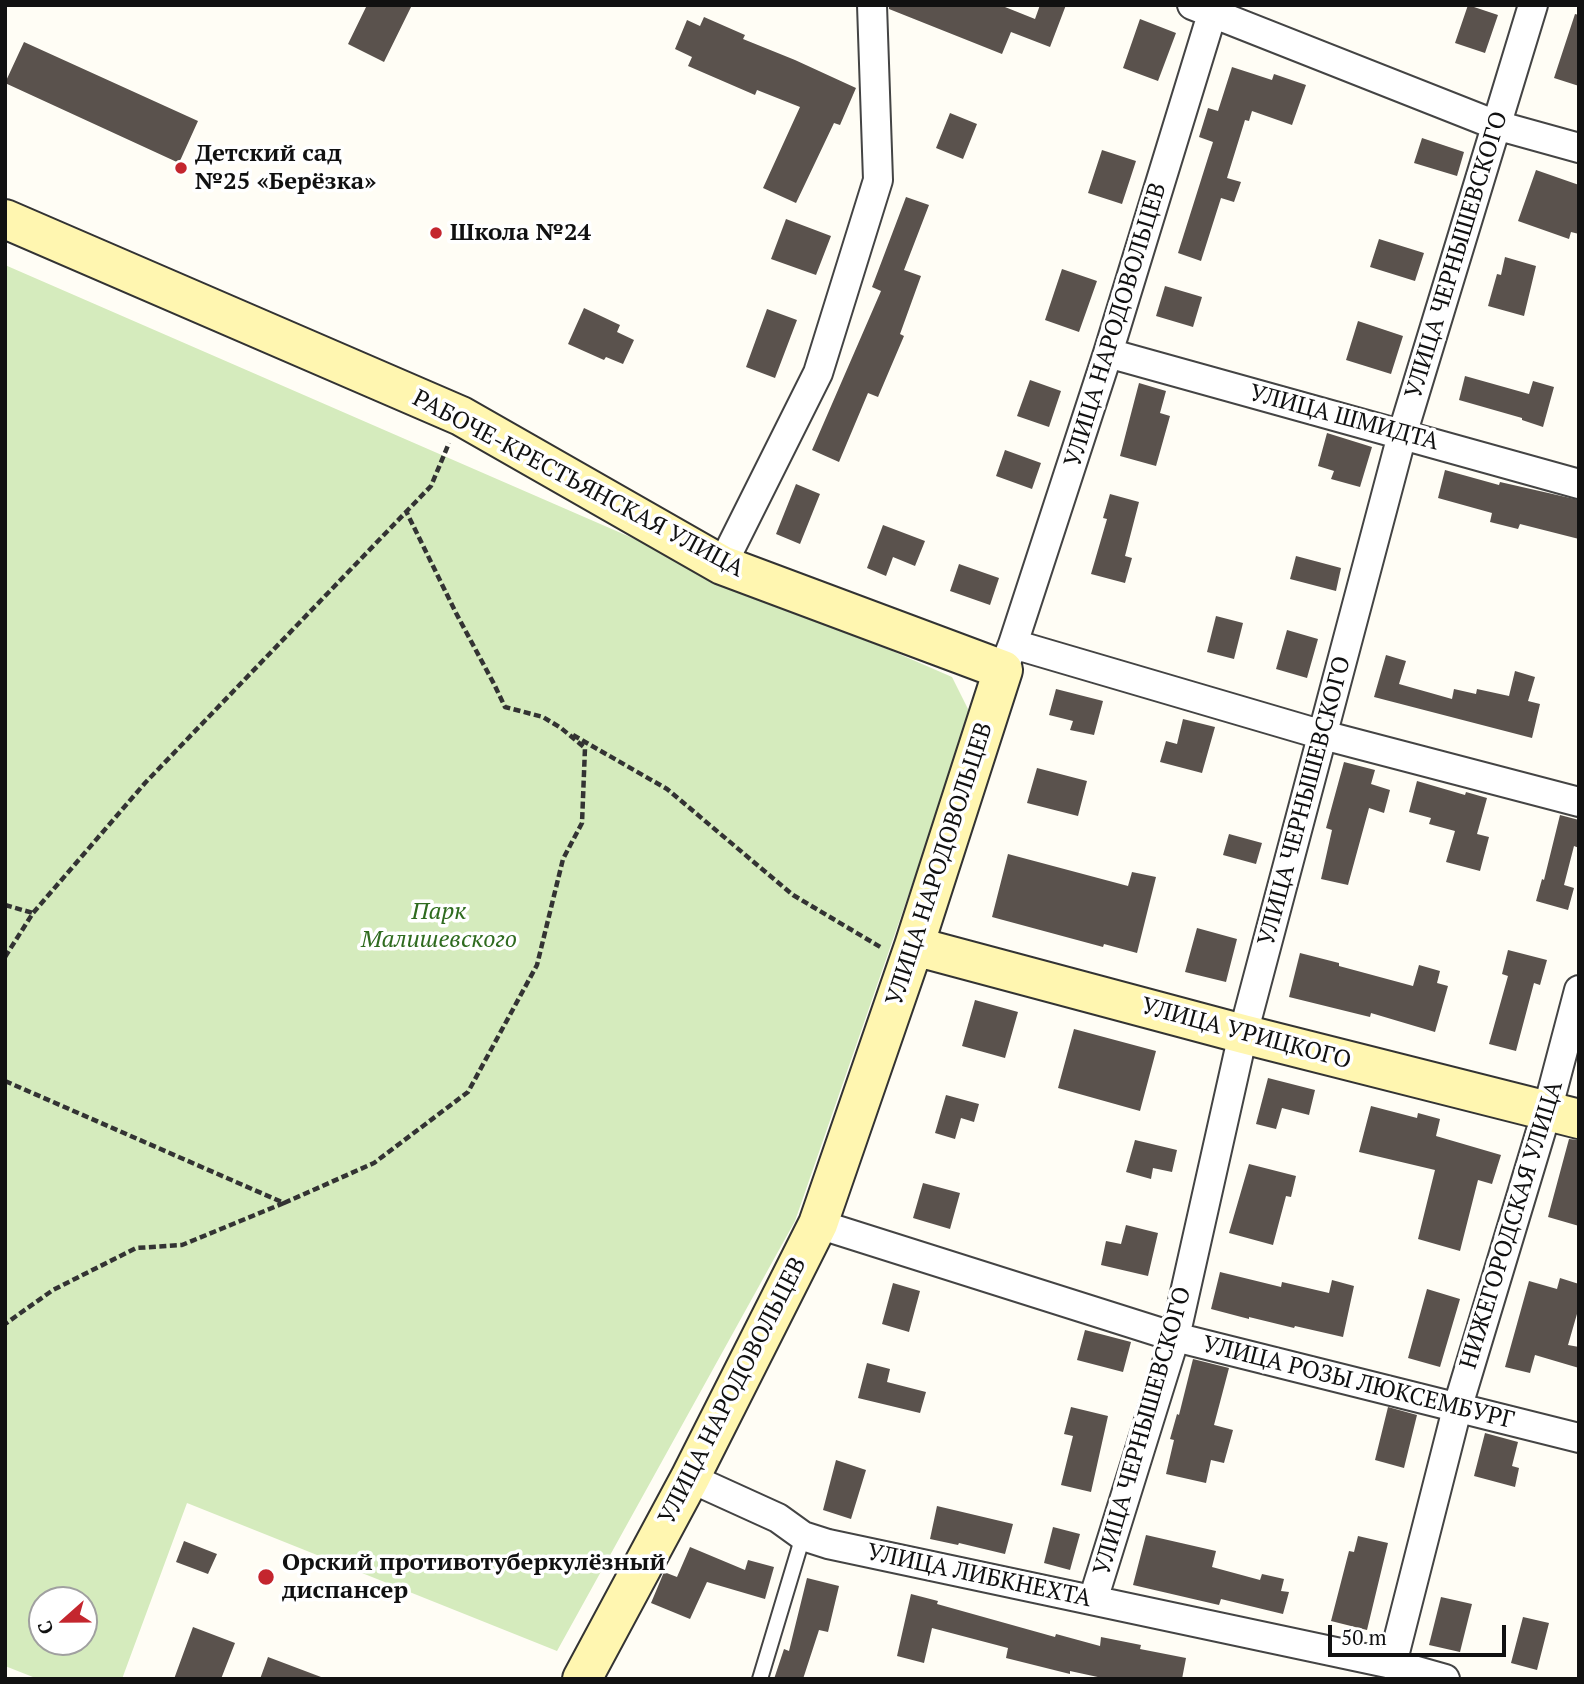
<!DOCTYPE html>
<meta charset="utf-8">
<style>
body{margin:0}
#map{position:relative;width:1584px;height:1684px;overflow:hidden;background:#fffdf5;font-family:"PT Serif",serif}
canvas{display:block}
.frame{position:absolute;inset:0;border:7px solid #111;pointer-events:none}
.north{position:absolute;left:28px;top:1586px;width:70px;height:70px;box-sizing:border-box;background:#fff;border:2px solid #a0a0a0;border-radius:50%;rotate:249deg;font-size:19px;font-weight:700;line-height:28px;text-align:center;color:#111}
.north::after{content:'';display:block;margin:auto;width:24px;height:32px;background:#c4262e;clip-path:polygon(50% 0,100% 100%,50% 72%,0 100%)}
.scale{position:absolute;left:1328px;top:1625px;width:178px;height:32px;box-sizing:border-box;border:4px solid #111;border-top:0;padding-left:9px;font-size:21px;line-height:24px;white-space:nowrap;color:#111;-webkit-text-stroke:5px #fff;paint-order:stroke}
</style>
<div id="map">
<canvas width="1584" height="1684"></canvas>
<div class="frame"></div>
<div class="north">С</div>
<div class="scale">50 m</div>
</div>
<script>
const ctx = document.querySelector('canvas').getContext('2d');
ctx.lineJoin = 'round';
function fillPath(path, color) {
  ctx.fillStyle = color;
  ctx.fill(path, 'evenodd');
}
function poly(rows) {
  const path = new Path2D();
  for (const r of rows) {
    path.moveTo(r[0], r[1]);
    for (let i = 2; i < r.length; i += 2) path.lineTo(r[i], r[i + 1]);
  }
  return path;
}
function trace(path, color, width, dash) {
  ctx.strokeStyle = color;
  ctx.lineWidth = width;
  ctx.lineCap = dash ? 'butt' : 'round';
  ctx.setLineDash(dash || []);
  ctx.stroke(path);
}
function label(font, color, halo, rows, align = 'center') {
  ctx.font = font + ' "PT Serif",serif';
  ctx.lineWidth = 7;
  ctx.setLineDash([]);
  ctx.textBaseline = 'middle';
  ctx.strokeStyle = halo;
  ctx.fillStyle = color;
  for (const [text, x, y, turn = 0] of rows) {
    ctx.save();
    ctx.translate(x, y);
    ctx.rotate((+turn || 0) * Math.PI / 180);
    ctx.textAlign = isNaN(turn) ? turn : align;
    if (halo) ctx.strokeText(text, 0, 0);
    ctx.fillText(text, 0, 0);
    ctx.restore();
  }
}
fillPath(poly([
 [5,265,952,677,971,715,795,1221,557,1651,187,1503,122,1679,38,1679,5,1666],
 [42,1600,84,1600,84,1642,42,1642]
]), '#d5ebbd');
fillPath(poly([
 [367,5,412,5,384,62,348,44],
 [889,5,1000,5,1035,19,1040,5,1066,5,1050,47,1011,32,1002,54,889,9],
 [1468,5,1498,15,1485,53,1455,43],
 [1575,14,1579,15,1579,86,1554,78],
 [704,17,745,35,743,39,795,60,856,88,840,125,834,123,796,203,763,188,800,107,757,90,755,95,688,66,692,57,675,49,687,20,700,26],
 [1140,19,1176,33,1158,81,1123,68],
 [24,42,198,121,179,163,5,83],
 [1232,67,1272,80,1274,74,1306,85,1292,125,1252,111,1249,121,1245,120,1227,178,1241,182,1234,202,1221,198,1201,261,1178,253,1213,142,1199,137,1208,108,1218,111],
 [950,113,977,124,963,159,936,148],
 [1422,138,1464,152,1457,176,1414,163],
 [1102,150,1136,161,1122,204,1088,193],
 [1536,170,1579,185,1579,234,1571,232,1569,239,1518,221],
 [906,197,929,205,904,270,921,276,900,334,904,336,878,397,868,393,839,462,812,450,881,291,872,287],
 [786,219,831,236,816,275,771,259],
 [1379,239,1424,253,1415,281,1370,267],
 [1505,257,1536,266,1524,316,1488,306,1497,274,1501,275],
 [1062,269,1097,281,1079,332,1045,320],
 [1165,286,1202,297,1193,327,1156,316],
 [584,308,620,325,617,332,634,340,623,364,606,357,604,360,568,344],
 [767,309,797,320,775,378,746,367],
 [1358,321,1403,336,1391,374,1346,360],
 [1465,376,1529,394,1533,381,1554,387,1543,427,1522,420,1522,418,1459,400],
 [1030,380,1061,391,1049,427,1017,416],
 [1139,383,1166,391,1160,413,1170,416,1156,466,1120,456],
 [1327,433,1372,447,1360,487,1331,479,1334,471,1318,466],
 [1005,450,1041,463,1032,489,996,476],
 [1445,470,1499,485,1500,482,1579,500,1579,539,1520,524,1518,529,1490,522,1492,513,1438,498],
 [796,484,820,494,800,544,776,534],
 [1110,494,1139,502,1125,556,1132,558,1125,583,1091,574,1107,519,1103,518],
 [883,525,925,541,915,566,893,557,886,576,867,568],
 [1296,556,1341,568,1336,591,1290,579],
 [959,564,999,578,990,605,950,591],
 [1216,616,1243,623,1234,659,1207,652],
 [1287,630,1318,639,1307,678,1276,669],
 [1386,655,1406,661,1399,684,1452,699,1454,689,1476,694,1477,689,1509,696,1515,671,1535,677,1528,701,1540,704,1532,738,1374,697],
 [1056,689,1103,701,1094,735,1070,730,1073,721,1049,715],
 [1183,719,1215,727,1202,773,1160,762,1166,741,1177,744],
 [1344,762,1375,770,1371,784,1390,790,1384,813,1369,808,1348,885,1321,879,1332,830,1326,828],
 [1037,768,1087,781,1078,816,1027,803],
 [1417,781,1465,795,1466,792,1487,798,1477,834,1489,837,1480,871,1446,862,1455,831,1429,824,1431,818,1409,812],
 [1560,815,1579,820,1579,848,1574,846,1564,885,1574,888,1568,910,1536,901,1542,879,1544,880],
 [1229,834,1262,843,1256,864,1223,855],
 [1008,854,1128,886,1132,872,1156,877,1137,953,1104,944,1103,947,992,917],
 [1197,928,1237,939,1226,982,1185,972],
 [1508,950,1547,960,1540,985,1534,983,1516,1051,1489,1044,1508,976,1502,974],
 [1300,953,1339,963,1339,966,1413,986,1419,965,1440,971,1437,983,1448,986,1435,1032,1371,1013,1370,1017,1289,997],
 [975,1000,1018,1012,1005,1058,962,1046],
 [1074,1029,1156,1051,1140,1111,1058,1088],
 [1268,1078,1315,1090,1309,1115,1282,1108,1276,1129,1256,1124],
 [946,1095,979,1104,974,1122,961,1118,955,1139,935,1133],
 [1371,1106,1417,1118,1418,1113,1440,1119,1436,1136,1501,1155,1492,1184,1478,1180,1460,1251,1418,1239,1435,1170,1359,1152],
 [1569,1139,1579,1140,1579,1226,1548,1217],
 [1135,1140,1177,1150,1172,1172,1153,1168,1151,1179,1126,1172],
 [1249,1164,1296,1176,1291,1197,1286,1196,1273,1245,1229,1233],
 [923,1183,960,1193,950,1229,913,1218],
 [1126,1225,1158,1233,1148,1276,1101,1265,1106,1241,1121,1244],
 [1220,1272,1281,1287,1282,1282,1329,1293,1332,1280,1354,1286,1343,1337,1295,1326,1294,1328,1249,1317,1249,1319,1211,1309],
 [1560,1278,1579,1284,1579,1307,1568,1345,1579,1347,1579,1368,1535,1355,1530,1373,1505,1367,1529,1281,1557,1289],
 [893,1283,920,1291,909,1332,882,1324],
 [1427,1289,1460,1299,1440,1367,1408,1358],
 [1085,1330,1131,1342,1123,1372,1077,1360],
 [1193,1359,1229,1368,1214,1425,1233,1430,1224,1463,1211,1460,1206,1483,1166,1474,1174,1440,1170,1439,1177,1414,1179,1415],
 [867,1363,890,1369,887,1382,926,1392,920,1413,858,1398],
 [1071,1407,1108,1416,1091,1492,1061,1485,1073,1436,1064,1434],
 [1388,1407,1417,1415,1404,1468,1375,1460],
 [1485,1433,1518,1442,1512,1466,1519,1468,1515,1487,1474,1476],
 [836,1460,866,1470,851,1519,823,1510],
 [937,1506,1013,1524,1005,1554,959,1543,958,1545,930,1539],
 [1053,1527,1080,1534,1070,1570,1044,1563],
 [1146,1535,1216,1551,1212,1567,1260,1580,1262,1574,1284,1579,1281,1591,1289,1592,1283,1614,1221,1599,1219,1605,1133,1585],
 [1358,1536,1388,1543,1367,1630,1331,1621,1349,1551,1354,1552],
 [184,1541,217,1554,208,1574,176,1562],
 [690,1547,745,1570,748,1560,774,1567,765,1599,707,1582,690,1619,651,1603,664,1572,677,1577],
 [807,1578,839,1586,828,1632,819,1630,803,1679,774,1679,784,1649,789,1651],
 [911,1594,938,1601,937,1604,1055,1637,1056,1634,1100,1646,1101,1637,1141,1645,1140,1649,1186,1658,1182,1679,1107,1679,1070,1671,1070,1674,1006,1658,1008,1648,932,1628,924,1663,897,1656],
 [1441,1597,1472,1604,1460,1652,1429,1645],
 [1523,1617,1549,1623,1537,1670,1511,1663],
 [193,1627,235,1643,221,1679,174,1679],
 [268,1657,321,1677,321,1679,260,1679]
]), '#5a524d');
const lane = poly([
 [760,1679,803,1536]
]);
const street = poly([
 [1192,5,1496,125,1579,148],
 [1108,353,1579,484],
 [722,565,818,373,878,180,872,5],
 [1013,644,1323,735,1579,802],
 [1003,670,1013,644,1108,353,1212,14],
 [818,1224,1175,1337,1579,1438],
 [690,1478,778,1518,803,1536,828,1544,1392,1664,1445,1679],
 [1093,1600,1175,1337,1243,1034,1402,435,1533,5],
 [1392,1664,1457,1409,1547,1111,1579,990]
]);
const secondary = poly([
 [5,219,461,416,722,565,1003,670,914,946,818,1224,690,1478,582,1679],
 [914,946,1243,1034,1579,1119]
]);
trace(lane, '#444', 18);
trace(street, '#444', 32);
trace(secondary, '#333', 42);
trace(poly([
 [573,735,667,789,793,895,882,948],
 [5,905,33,913],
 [5,957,33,913,145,783,431,486,449,443],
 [5,1081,284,1203,182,1245,136,1248,53,1290,5,1324],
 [284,1203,374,1163,468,1092,537,965,563,859,582,823,585,748,561,728,543,717,505,707,494,684,456,613,406,511]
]), '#333', 4.5, [7, 3.5]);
trace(lane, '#fff', 14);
trace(street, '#fff', 28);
trace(secondary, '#fff6b0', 38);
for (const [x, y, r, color] of [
 [181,168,7,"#c4262e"],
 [436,233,7,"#c4262e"],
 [266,1577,9,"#c4262e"]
]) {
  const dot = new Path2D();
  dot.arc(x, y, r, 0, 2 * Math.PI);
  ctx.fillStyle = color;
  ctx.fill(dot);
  trace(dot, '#fff', 2.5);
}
label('bold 24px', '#111', '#fff', [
 ["Детский сад",195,154],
 ["№25 «Берёзка»",195,182],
 ["Школа №24",450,233],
 ["Орский противотуберкулёзный",282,1563],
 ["диспансер",282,1591]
], 'left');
label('24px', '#111', '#fff', [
 ["УЛИЦА ЧЕРНЫШЕВСКОГО",1457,255,-73],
 ["УЛИЦА НАРОДОВОЛЬЦЕВ",1116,325,-73],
 ["УЛИЦА ШМИДТА",1344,418,15],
 ["РАБОЧЕ-КРЕСТЬЯНСКАЯ УЛИЦА",578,484,28],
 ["УЛИЦА ЧЕРНЫШЕВСКОГО",1305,801,-75],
 ["УЛИЦА НАРОДОВОЛЬЦЕВ",940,864,-72],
 ["УЛИЦА УРИЦКОГО",1246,1034,15],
 ["НИЖЕГОРОДСКАЯ УЛИЦА",1512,1225,-73],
 ["УЛИЦА РОЗЫ ЛЮКСЕМБУРГ",1358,1383,14],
 ["УЛИЦА НАРОДОВОЛЬЦЕВ",733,1391,-63],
 ["УЛИЦА ЧЕРНЫШЕВСКОГО",1143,1431,-74],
 ["УЛИЦА ЛИБКНЕХТА",979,1576,12]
]);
label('italic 24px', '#2f6b1f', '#fff', [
 ["Парк",439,912],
 ["Малишевского",439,940]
]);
</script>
